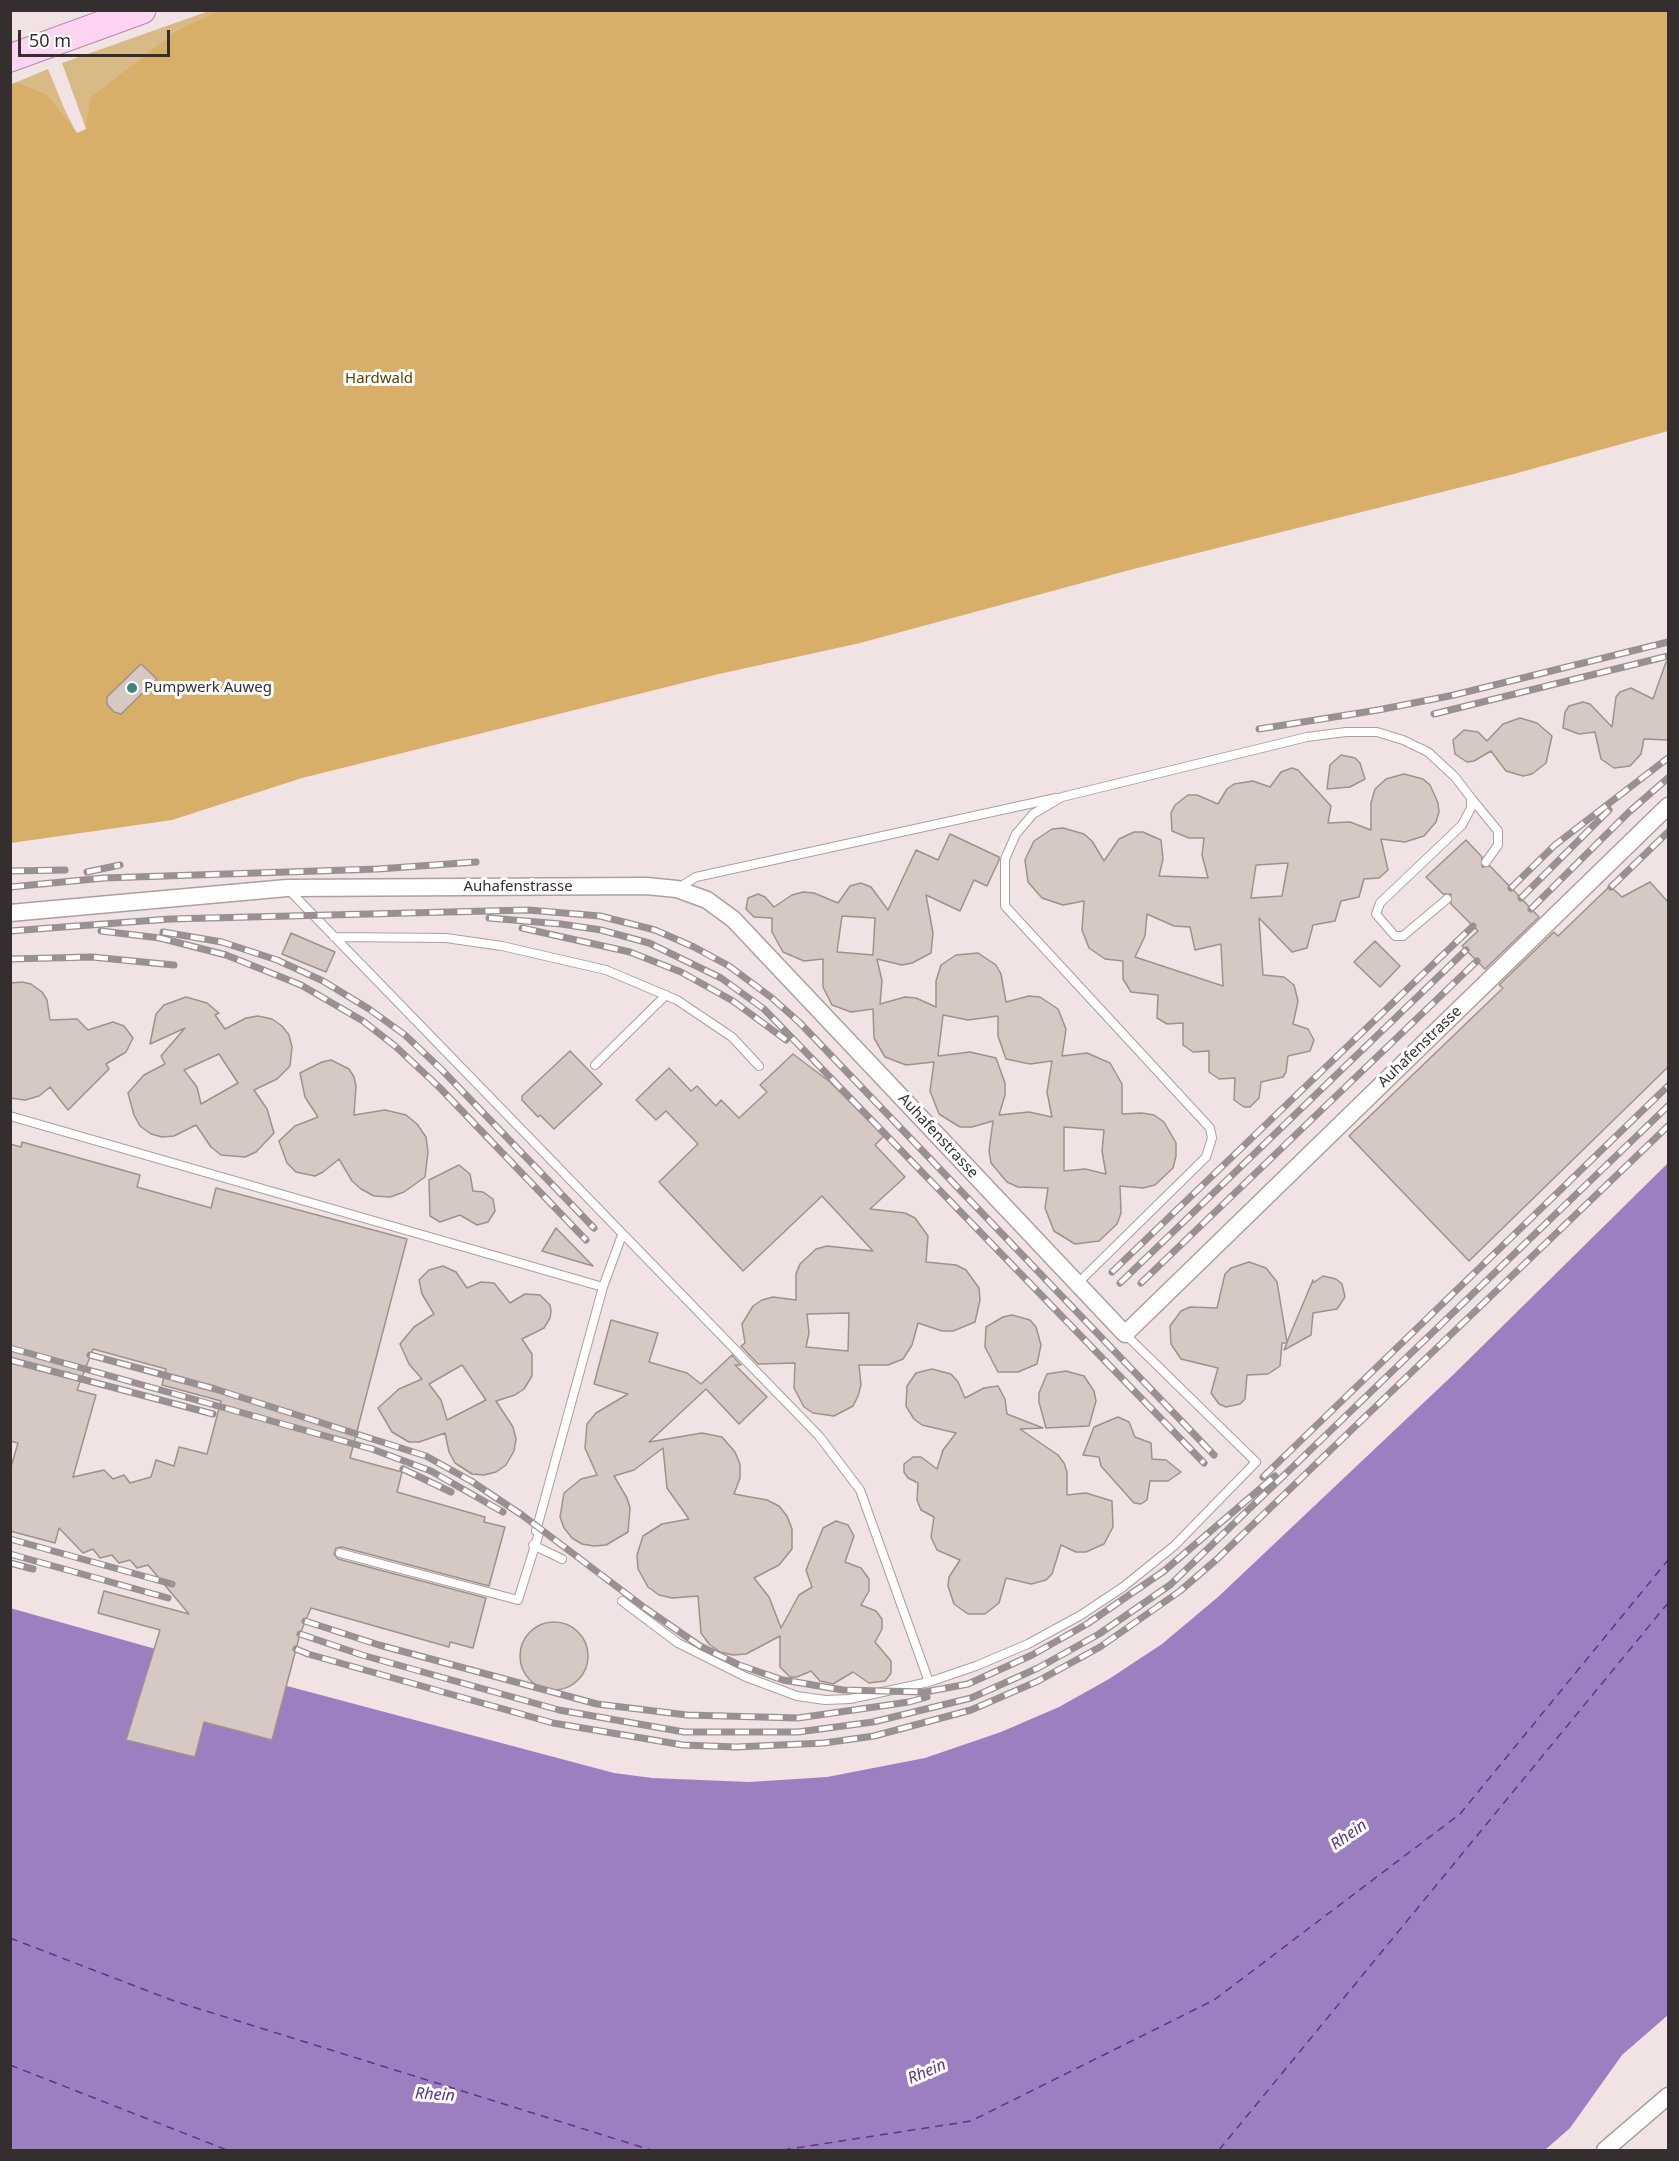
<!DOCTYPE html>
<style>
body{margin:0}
#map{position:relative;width:1679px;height:2161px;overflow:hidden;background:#f1e2e3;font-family:"Noto Sans",sans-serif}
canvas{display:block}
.frame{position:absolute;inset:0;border:12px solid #342e2f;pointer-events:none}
.scale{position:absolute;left:18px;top:30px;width:152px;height:27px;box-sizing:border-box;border:3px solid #342e2f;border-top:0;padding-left:8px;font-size:18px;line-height:21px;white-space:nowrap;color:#342e2f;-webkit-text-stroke:4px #fff;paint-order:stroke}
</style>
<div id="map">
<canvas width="1679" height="2161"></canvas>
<div class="frame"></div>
<div class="scale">50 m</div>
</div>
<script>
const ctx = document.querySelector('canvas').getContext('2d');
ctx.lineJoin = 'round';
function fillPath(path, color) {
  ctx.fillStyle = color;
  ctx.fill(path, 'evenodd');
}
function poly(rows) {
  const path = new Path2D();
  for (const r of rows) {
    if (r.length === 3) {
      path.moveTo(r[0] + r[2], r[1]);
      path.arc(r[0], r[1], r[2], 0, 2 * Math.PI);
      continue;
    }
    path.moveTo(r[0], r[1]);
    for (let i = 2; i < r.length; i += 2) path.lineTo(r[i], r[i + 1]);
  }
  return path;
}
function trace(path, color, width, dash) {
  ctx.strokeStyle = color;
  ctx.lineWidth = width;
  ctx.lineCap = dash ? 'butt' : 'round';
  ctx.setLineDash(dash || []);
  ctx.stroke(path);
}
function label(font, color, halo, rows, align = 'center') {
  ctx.font = font + ' "Noto Sans",sans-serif';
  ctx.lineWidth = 6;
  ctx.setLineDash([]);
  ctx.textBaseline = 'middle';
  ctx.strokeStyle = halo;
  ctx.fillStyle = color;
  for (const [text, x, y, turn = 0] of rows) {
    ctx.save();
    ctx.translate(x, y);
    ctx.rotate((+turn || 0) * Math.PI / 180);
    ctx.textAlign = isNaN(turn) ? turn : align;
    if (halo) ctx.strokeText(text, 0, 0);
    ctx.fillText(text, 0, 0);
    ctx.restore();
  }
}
fillPath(poly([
 [209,11,221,11,179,29,86,129,62,63],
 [48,69,64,108,77,134,47,94,17,82]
]), '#d8ba87');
fillPath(poly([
 [221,10,1668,11,1668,431,1514,474,1141,567,860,643,719,674,302,778,172,820,11,843,11,84,17,82,47,94,77,133,86,129,90,98,179,29]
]), '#d8af68');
fillPath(poly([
 [1668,1163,1668,2015,1622,2055,1570,2128,1545,2150,11,2150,10,1608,287,1686,614,1773,652,1778,749,1782,827,1777,925,1758,1001,1732,1059,1707,1109,1679,1162,1644,1218,1597,1454,1374]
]), '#9c7fc1');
trace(poly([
 [10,1938,174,2001,651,2150],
 [10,2065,227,2150],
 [783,2150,971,2121,1214,2000,1460,1814,1668,1560],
 [1219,2150,1668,1603]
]), '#5c3586', 1.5, [8, 6]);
const building = poly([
 [1666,662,1668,663,1668,740,1644,739,1641,754,1630,766,1614,768,1601,759,1595,732,1579,734,1563,728,1565,712,1569,706,1583,702,1590,704,1612,727,1616,697,1620,692,1631,688,1653,699,1666,662],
 [141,664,157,679,121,714,114,712,107,704,107,697,141,664],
 [1520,718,1537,723,1552,736,1546,763,1532,774,1523,776,1506,771,1491,751,1474,761,1467,762,1455,754,1453,740,1464,730,1478,732,1487,741,1503,724,1520,718],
 [1341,755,1355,758,1360,763,1365,779,1350,787,1327,789,1330,765,1341,755],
 [1292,768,1298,770,1331,806,1328,823,1350,822,1371,830,1371,803,1375,789,1386,779,1404,774,1423,779,1430,785,1438,803,1439,812,1436,822,1424,836,1405,842,1381,839,1388,870,1379,878,1364,879,1359,897,1341,901,1335,921,1313,925,1307,948,1292,952,1259,918,1263,975,1284,977,1294,985,1298,1001,1293,1024,1308,1029,1314,1040,1310,1051,1288,1056,1286,1072,1283,1077,1261,1082,1259,1098,1250,1107,1244,1107,1234,1100,1235,1078,1219,1079,1209,1072,1209,1051,1193,1052,1183,1045,1183,1023,1167,1024,1157,1018,1158,995,1131,992,1123,979,1123,961,1105,959,1089,948,1082,930,1084,901,1063,905,1042,898,1028,882,1025,860,1034,841,1052,829,1063,828,1084,834,1092,841,1104,861,1119,839,1134,832,1143,832,1161,840,1163,859,1159,876,1208,878,1202,855,1204,838,1189,838,1172,831,1171,813,1175,805,1188,795,1197,795,1218,804,1227,789,1234,784,1253,781,1270,787,1281,772,1292,768],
 [1288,863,1282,896,1251,898,1256,865,1288,863],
 [1147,914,1174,926,1190,927,1195,950,1221,944,1223,986,1135,957,1145,936,1147,914],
 [950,834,999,857,999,860,987,886,974,880,960,911,926,895,933,933,931,953,912,963,902,965,877,959,882,981,880,1004,905,997,916,998,936,1007,936,981,941,965,956,955,978,953,996,965,1001,974,1006,1002,1029,996,1040,997,1058,1009,1066,1029,1062,1056,1087,1053,1110,1063,1122,1084,1122,1114,1142,1113,1154,1115,1164,1122,1176,1143,1176,1156,1173,1168,1155,1185,1143,1188,1120,1186,1121,1213,1117,1224,1099,1241,1075,1244,1054,1231,1045,1208,1048,1188,1018,1187,1007,1182,991,1163,989,1151,993,1121,972,1127,960,1127,939,1114,930,1091,934,1062,906,1065,885,1057,874,1038,873,1009,851,1012,832,1005,823,987,823,959,804,961,783,952,772,932,772,918,754,917,746,909,748,898,758,894,765,897,774,907,792,895,803,892,814,893,838,903,850,886,861,883,871,887,888,910,916,850,938,860,950,834],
 [842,916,875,918,873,955,837,952,842,916],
 [943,1015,968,1020,998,1016,998,1036,1006,1059,1030,1064,1052,1061,1047,1092,1052,1117,1029,1112,999,1115,1005,1095,1005,1083,996,1058,970,1052,938,1056,943,1015],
 [1064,1127,1104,1130,1102,1151,1106,1174,1085,1169,1064,1171,1064,1127],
 [1466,840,1482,857,1482,867,1490,866,1539,917,1485,969,1462,946,1478,931,1451,904,1451,894,1443,894,1426,877,1466,840],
 [1650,882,1668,902,1668,1067,1469,1261,1349,1136,1503,988,1499,985,1554,932,1558,936,1610,886,1622,897,1650,882],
 [291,933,335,952,326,972,282,954,291,933],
 [1375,941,1400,966,1380,987,1354,962,1375,941],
 [22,982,31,984,42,992,47,1000,50,1020,77,1019,88,1030,113,1022,124,1026,133,1038,126,1052,106,1064,109,1069,68,1110,50,1087,39,1096,25,1100,10,1098,10,983,22,982],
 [186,997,207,1003,219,1013,215,1015,225,1029,246,1018,258,1016,272,1019,282,1026,289,1035,292,1047,290,1066,277,1079,254,1090,267,1109,274,1133,256,1152,245,1157,221,1155,211,1147,196,1125,174,1136,162,1137,151,1134,140,1126,134,1115,128,1093,144,1075,165,1064,161,1056,185,1028,150,1044,156,1014,164,1005,186,997],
 [219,1054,238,1083,201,1104,197,1087,184,1070,219,1054],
 [570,1051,602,1084,554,1129,540,1115,538,1117,522,1100,522,1096,570,1051],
 [793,1054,830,1082,884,1136,875,1145,905,1177,870,1209,905,1213,915,1218,928,1236,926,1262,956,1265,966,1270,979,1288,980,1300,975,1322,953,1331,942,1331,918,1323,912,1345,903,1359,888,1365,859,1365,861,1385,858,1396,853,1406,834,1416,813,1413,804,1407,794,1388,795,1363,758,1364,741,1346,745,1343,742,1324,753,1306,762,1300,773,1297,796,1300,796,1274,800,1264,816,1249,827,1246,873,1251,822,1196,743,1271,659,1182,698,1144,666,1111,656,1120,636,1100,669,1068,691,1091,697,1086,716,1106,721,1100,739,1118,767,1092,760,1085,793,1054],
 [849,1313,848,1351,806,1347,809,1333,807,1314,849,1313],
 [331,1060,349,1069,354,1077,356,1086,354,1115,385,1110,406,1115,417,1124,426,1137,428,1152,425,1177,404,1192,390,1197,374,1196,361,1189,352,1181,339,1159,323,1172,315,1176,296,1172,287,1163,279,1141,295,1126,318,1117,305,1097,300,1073,322,1062,331,1060],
 [22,1142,140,1175,137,1187,211,1208,216,1188,407,1239,350,1458,402,1472,397,1492,485,1517,484,1522,505,1527,489,1586,342,1547,336,1548,334,1554,338,1559,486,1598,473,1648,450,1642,449,1647,311,1608,300,1634,272,1740,204,1722,195,1757,126,1740,160,1630,98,1613,104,1591,189,1614,148,1565,137,1568,130,1560,119,1563,112,1555,100,1558,93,1549,83,1553,59,1528,55,1543,10,1531,10,1470,18,1443,10,1441,10,1144,21,1147,22,1142],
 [93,1349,166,1369,162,1385,221,1401,207,1454,179,1447,174,1466,156,1460,151,1477,130,1483,124,1475,113,1479,104,1470,73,1477,96,1395,77,1390,93,1349],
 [459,1165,470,1174,473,1191,483,1192,493,1199,495,1211,488,1222,477,1225,460,1215,440,1222,430,1216,429,1180,459,1165],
 [556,1228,593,1266,542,1251,556,1228],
 [1249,1262,1266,1268,1277,1282,1287,1342,1313,1280,1313,1283,1323,1276,1336,1279,1342,1284,1345,1297,1337,1309,1313,1313,1311,1335,1284,1350,1287,1343,1282,1343,1280,1366,1268,1374,1247,1375,1245,1399,1240,1404,1226,1407,1219,1404,1211,1393,1218,1368,1181,1359,1171,1344,1170,1326,1181,1311,1190,1307,1217,1308,1225,1274,1231,1268,1249,1262],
 [443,1266,456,1272,467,1288,481,1282,494,1283,510,1303,525,1294,540,1295,550,1305,551,1311,550,1318,544,1328,522,1339,532,1354,532,1376,524,1389,515,1395,496,1401,513,1427,516,1439,514,1451,506,1465,496,1472,484,1475,472,1474,455,1463,449,1452,445,1433,419,1442,409,1442,392,1432,378,1408,399,1389,422,1379,409,1364,400,1344,414,1327,434,1314,422,1294,419,1280,429,1270,443,1266],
 [462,1365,486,1400,447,1420,441,1400,429,1384,462,1365],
 [1012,1315,1030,1320,1036,1327,1041,1345,1037,1364,1018,1372,998,1372,985,1347,986,1327,1003,1317,1012,1315],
 [611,1320,658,1333,649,1362,687,1373,701,1384,732,1355,741,1365,735,1365,767,1397,739,1424,706,1389,649,1442,702,1433,722,1437,735,1452,740,1464,740,1478,734,1494,767,1500,779,1506,787,1516,792,1529,792,1549,779,1565,754,1578,769,1597,781,1628,799,1595,812,1587,806,1570,823,1528,836,1521,848,1525,854,1536,845,1562,861,1568,869,1579,869,1591,861,1605,876,1611,882,1619,882,1629,875,1642,891,1661,891,1673,885,1681,869,1683,853,1672,833,1684,820,1681,811,1671,797,1677,790,1677,780,1667,780,1636,746,1654,733,1655,720,1652,709,1644,701,1633,698,1596,672,1598,659,1595,648,1587,638,1569,637,1555,643,1536,662,1524,689,1519,667,1488,663,1448,634,1470,614,1476,627,1498,630,1508,628,1532,606,1545,594,1546,582,1544,572,1538,564,1528,560,1517,564,1493,581,1479,597,1475,585,1448,587,1424,596,1413,628,1394,594,1384,611,1320],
 [932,1369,951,1374,958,1382,965,1398,984,1388,998,1386,1005,1399,1007,1414,1043,1428,1020,1429,1058,1455,1064,1463,1067,1472,1067,1495,1086,1493,1112,1501,1113,1527,1104,1544,1086,1552,1076,1552,1061,1545,1052,1574,1046,1580,1031,1584,1006,1578,999,1603,985,1614,968,1614,954,1604,948,1586,949,1577,960,1560,937,1550,931,1537,934,1517,921,1510,917,1500,918,1483,908,1478,904,1472,904,1464,913,1457,921,1457,937,1469,943,1450,956,1433,922,1425,914,1419,906,1406,907,1386,916,1373,932,1369],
 [1066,1371,1084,1376,1094,1391,1096,1401,1089,1426,1046,1428,1039,1402,1039,1393,1047,1374,1066,1371],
 [1118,1417,1129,1422,1135,1437,1151,1443,1152,1459,1166,1460,1181,1472,1168,1481,1150,1481,1147,1500,1141,1504,1134,1503,1101,1466,1099,1457,1083,1455,1094,1427,1118,1417],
 [554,1656,34]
]);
fillPath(building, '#d6c9c3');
trace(building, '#9e928c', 1.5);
const lane = poly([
 [1471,798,1498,831,1498,845,1486,862],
 [287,888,819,1436,860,1490,929,1682,976,1666,1028,1644,1081,1615,1123,1587,1174,1546,1256,1462,1125,1334],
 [678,888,696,877,1056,798],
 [334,937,446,938,502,946,606,970,677,1000,732,1037,759,1066],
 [595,1065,666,995],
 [10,1116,603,1287],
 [1077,1284,1206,1157,1212,1138,1210,1128,1005,906,1005,859,1016,834,1033,814,1062,797,1307,737,1346,732,1377,732,1403,740,1428,752,1455,777,1471,798,1471,808,1462,825,1380,903,1376,914,1395,936,1403,936,1447,899],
 [533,1545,562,1559],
 [340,1553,518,1600,539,1533,536,1531,603,1287,622,1235],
 [622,1601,678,1643,746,1677,797,1696,825,1700,850,1699,929,1682]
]);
const street = poly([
 [10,913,287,888,646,886,677,889,707,900,733,919,1125,1334,1668,806],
 [1605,2150,1668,2096]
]);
const primary = poly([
 [10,58,142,10]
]);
trace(lane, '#ad9fa0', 10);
trace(street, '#ad9fa0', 19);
trace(primary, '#b788a9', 29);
trace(lane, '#fff', 8);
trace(street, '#fff', 16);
trace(primary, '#fed4f2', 27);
const rail = poly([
 [1434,714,1668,656],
 [1259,729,1378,710,1454,695,1668,642],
 [10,871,65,870],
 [87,872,120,865],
 [10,887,104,878,378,869,476,862],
 [1611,887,1668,832],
 [1511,888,1555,845,1668,758],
 [1521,898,1609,810],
 [1531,909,1629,812,1668,778],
 [489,918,561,924,601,930,649,943,721,978,764,1009,1204,1463],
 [522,928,630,952,681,972,733,1001,786,1040],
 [10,931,170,919,528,910,600,916,655,930,694,947,729,966,772,998,799,1022,1214,1455],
 [101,931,160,938,226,955,301,985,363,1021,395,1046,439,1087,586,1240],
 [163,932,222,942,277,960,323,981,369,1009,405,1035,442,1070,594,1228],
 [10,959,92,957,174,965],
 [1112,1272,1473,926],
 [1120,1283,1466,950],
 [1141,1283,1477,961],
 [10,1348,372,1449,431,1471,503,1512],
 [90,1355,215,1389,426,1456,471,1481,522,1515,645,1608,700,1646,739,1665,783,1680,843,1690,925,1692,968,1684,1032,1655,1087,1624,1164,1571,1275,1476],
 [10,1360,213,1414],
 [403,1469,451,1492],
 [1263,1477,1668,1086],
 [10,1539,172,1584],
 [10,1554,168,1598],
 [10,1563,33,1569],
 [305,1621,379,1645,597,1704,687,1715,798,1718,909,1702,927,1697],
 [300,1634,362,1655,559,1710,684,1732,798,1732,873,1722,971,1698,1038,1668,1099,1634,1170,1585,1668,1106],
 [296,1649,308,1654,553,1723,683,1745,736,1747,824,1743,874,1736,971,1710,1038,1681,1100,1647,1180,1591,1216,1560,1668,1126]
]);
trace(rail, '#9b9091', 7);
trace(rail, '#fff', 4.5, [14]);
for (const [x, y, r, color] of [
 [132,688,6,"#3f8479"]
]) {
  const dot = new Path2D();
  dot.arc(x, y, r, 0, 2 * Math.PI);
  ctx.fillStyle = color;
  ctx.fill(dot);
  trace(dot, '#fff', 2);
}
label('15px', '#5a3f02', '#fff', [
 ["Hardwald",379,379]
]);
label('15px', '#342e2f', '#fff', [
 ["Pumpwerk Auweg",144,688]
], 'left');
label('15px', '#342e2f', '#fff', [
 ["Auhafenstrasse",518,887],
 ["Auhafenstrasse",1420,1047,-44],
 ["Auhafenstrasse",938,1136,47]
]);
label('italic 16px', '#5c3586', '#fff', [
 ["Rhein",1349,1835,-35],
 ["Rhein",927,2072,-23],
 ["Rhein",435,2095,4]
]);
</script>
